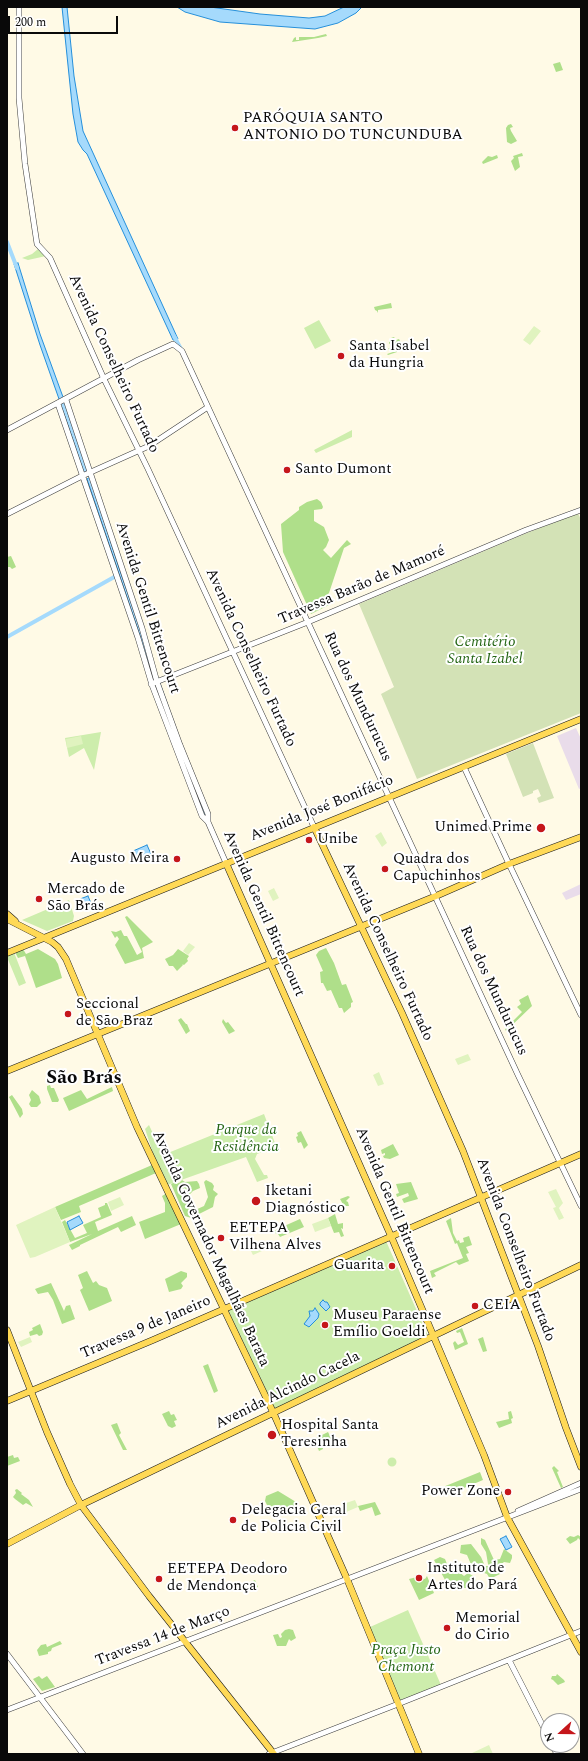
<!DOCTYPE html>
<meta charset="utf-8">
<style>
body{margin:0}
#map{position:relative;width:588px;height:1761px;overflow:hidden;background:#fffae6;font-family:Spectral,serif}
canvas{display:block}
.frame{position:absolute;inset:0;border:8px solid #090909;pointer-events:none}
.north{position:absolute;left:540px;top:1713px;width:40px;height:40px;box-sizing:border-box;background:#fff;border:1px solid #9d9d9d;border-radius:50%;rotate:249deg;font-size:11px;font-weight:700;line-height:16px;text-align:center;color:#090909}
.north::after{content:'';display:block;margin:auto;width:14px;height:18px;background:#c5161b;clip-path:polygon(50% 0,100% 100%,50% 72%,0 100%)}
.scale{position:absolute;left:8px;top:16px;width:110px;height:18px;box-sizing:border-box;border:2px solid #090909;border-top:0;padding-left:5px;font-size:12px;line-height:14px;white-space:nowrap;color:#090909;-webkit-text-stroke:3px #fff;paint-order:stroke}
</style>
<div id="map">
<canvas width="588" height="1761"></canvas>
<div class="frame"></div>
<div class="north">N</div>
<div class="scale">200 m</div>
</div>
<script>
const ctx = document.querySelector('canvas').getContext('2d');
ctx.lineJoin = 'round';
function fillPath(path, color) {
  ctx.fillStyle = color;
  ctx.fill(path, 'evenodd');
}
function poly(rows) {
  const path = new Path2D();
  for (const r of rows) {
    if (r.length === 3) {
      path.moveTo(r[0] + r[2], r[1]);
      path.arc(r[0], r[1], r[2], 0, 2 * Math.PI);
      continue;
    }
    path.moveTo(r[0], r[1]);
    for (let i = 2; i < r.length; i += 2) path.lineTo(r[i], r[i + 1]);
  }
  return path;
}
function trace(path, color, width, dash) {
  ctx.strokeStyle = color;
  ctx.lineWidth = width;
  ctx.lineCap = dash ? 'butt' : 'round';
  ctx.setLineDash(dash || []);
  ctx.stroke(path);
}
function label(font, color, halo, rows, align = 'center') {
  ctx.font = font + ' Spectral,serif';
  ctx.lineWidth = 4;
  ctx.setLineDash([]);
  ctx.textBaseline = 'middle';
  ctx.strokeStyle = halo;
  ctx.fillStyle = color;
  for (const [text, x, y, turn = 0] of rows) {
    ctx.save();
    ctx.translate(x, y);
    ctx.rotate((+turn || 0) * Math.PI / 180);
    ctx.textAlign = isNaN(turn) ? turn : align;
    if (halo) ctx.strokeText(text, 0, 0);
    ctx.fillText(text, 0, 0);
    ctx.restore();
  }
}
fillPath(poly([
 [576,728,581,739,581,788,579,789,557,736],
 [581,884,581,894,566,900,562,893]
]), '#e9dcea');
fillPath(poly([
 [38,249,46,256,28,260,22,258,32,254],
 [319,320,331,341,315,349,304,328],
 [352,430,352,437,316,453,314,450],
 [101,732,94,770,84,748,69,757,65,738],
 [69,900,74,916,73,921,47,931,22,920],
 [13,950,26,983,19,986,7,957,7,953],
 [264,1114,275,1143,260,1149,262,1152,257,1154,255,1159,264,1175,267,1175,268,1178,257,1182,246,1157,167,1185,155,1159,145,1129,149,1125,163,1155],
 [386,1241,428,1336,275,1409,228,1310],
 [392,1462,4.5],
 [408,1610,441,1685,401,1702,370,1627]
]), '#cdedac');
fillPath(poly([
 [326,34,327,36,318,38,292,42,294,38,296,37,296,40,299,40,299,37,314,37],
 [560,62,563,70,556,72,553,64],
 [511,124,513,127,510,128,511,131,517,141,511,144,507,142,506,128,508,125],
 [522,153,523,156,518,157,520,167,515,171,511,161,514,158,513,156],
 [497,155,498,158,483,164,482,162,488,156,492,157],
 [391,303,392,308,378,310,378,313,377,311,375,310,374,307],
 [394,337,396,340,399,339,401,343,404,343,405,344,398,348,397,352,388,355,387,354,396,351,395,347,383,351,392,347,389,343,391,338],
 [317,499,321,502,323,507,322,509,314,510,314,521,324,527,329,540,326,547,323,550,331,558,347,540,351,544,344,548,329,593,326,596,329,605,311,614,283,552,281,524,299,510,299,507,307,502],
 [11,556,16,567,12,569,10,567,7,567,7,557],
 [127,916,153,942,142,948,144,958,125,964,115,945,119,939,117,936,115,938,111,931,116,932,121,930,124,936,127,936,137,955,142,952,125,917],
 [326,948,334,963,342,985,346,984,353,1002,351,1003,351,1007,344,1013,342,1008,339,1008,331,990,327,991,323,983,321,983,320,972,323,971,316,955,319,951],
 [23,949,26,954,38,949,55,959,58,964,62,978,36,988,25,956,18,958,15,952],
 [178,949,189,956,187,959,188,961,184,965,182,964,183,965,177,971,173,966,169,966,165,959,173,955],
 [528,995,532,1006,506,1031,505,1029,522,1012,517,1007,521,1004,519,1000],
 [181,1018,186,1024,187,1024,190,1031,186,1034,178,1020],
 [223,1019,226,1023,228,1022,235,1031,229,1034,222,1022],
 [50,1085,51,1088,54,1088,59,1100,58,1102,52,1102,47,1089,47,1086],
 [112,1087,113,1091,69,1111,63,1098,81,1090,87,1099],
 [32,1090,39,1096,41,1103,37,1107,31,1107,29,1104,31,1100,29,1095],
 [12,1095,22,1109,23,1114,20,1118,9,1097],
 [301,1131,308,1145,304,1149,301,1142,298,1143,296,1137,298,1136,297,1133],
 [393,1144,399,1155,390,1159,384,1158,383,1156,385,1155,385,1153,382,1154,381,1150],
 [152,1165,156,1173,79,1206,81,1212,61,1220,55,1207],
 [182,1180,185,1182,197,1181,199,1184,200,1188,193,1191,187,1197,193,1211,204,1206,208,1197,204,1182,206,1180,212,1183,214,1186,213,1190,218,1194,215,1197,213,1207,191,1218,185,1216,171,1184,175,1182,179,1183],
 [411,1182,418,1199,404,1203,402,1199,409,1196,408,1193,397,1197,396,1194,399,1193,396,1184],
 [167,1193,181,1224,145,1239,139,1222,165,1212,165,1203,162,1196],
 [348,1196,350,1197,346,1201,348,1202,349,1206,344,1206,340,1199],
 [105,1203,107,1203,112,1215,95,1222,98,1231,132,1216,136,1225,121,1232,118,1227,80,1245,80,1246,72,1250,69,1245,92,1234,70,1242,62,1222,65,1220,75,1238,87,1233,83,1225,101,1217,98,1208,105,1205],
 [335,1214,338,1224,343,1223,343,1229,341,1228,344,1236,341,1237,339,1232,334,1233,328,1218],
 [451,1218,453,1233,457,1241,459,1240,460,1243,464,1242,463,1238,469,1236,472,1245,466,1247,469,1253,466,1254,469,1261,459,1265,456,1262,434,1273,436,1276,432,1278,430,1271,463,1258,457,1243,455,1244,446,1221],
 [300,1219,304,1227,280,1237,278,1234,276,1234,274,1231,278,1229,277,1226,281,1225,282,1227],
 [87,1271,93,1283,96,1281,99,1285,107,1288,112,1301,89,1311,80,1290,83,1288,78,1275],
 [181,1271,187,1273,187,1277,181,1283,183,1286,181,1289,169,1292,165,1279],
 [51,1283,64,1311,66,1306,70,1305,75,1319,62,1324,53,1300,48,1292,38,1294,35,1289],
 [40,1324,43,1332,42,1335,39,1336,37,1334,30,1336,29,1332,33,1330,32,1328],
 [462,1328,468,1344,455,1350,453,1343,455,1341,458,1345,464,1342,460,1332,457,1333,456,1331],
 [483,1337,487,1351,483,1352,478,1339],
 [208,1364,218,1391,214,1393,203,1366],
 [169,1411,171,1415,174,1414,177,1420,174,1421,176,1426,172,1428,168,1426,162,1414],
 [511,1411,513,1418,511,1419,512,1423,499,1428,496,1422,509,1419,508,1412],
 [117,1423,121,1433,119,1435,127,1450,123,1450,111,1425],
 [328,1432,333,1442,322,1444,323,1449,319,1451,314,1439],
 [13,1455,14,1458,18,1457,20,1461,7,1466,7,1457],
 [554,1466,559,1471,557,1472,563,1487,561,1488,552,1468],
 [480,1472,483,1480,447,1495,443,1487],
 [17,1489,22,1493,21,1494,29,1500,33,1507,26,1503,23,1505,15,1499,13,1497,16,1493,15,1490],
 [278,1491,296,1502,295,1507,290,1510,284,1510,267,1516,265,1507,268,1507,265,1501,266,1496],
 [375,1502,381,1514,375,1516,372,1507,360,1511,358,1506],
 [578,1535,581,1537,580,1540,578,1538,577,1540,570,1544,566,1539,570,1536,574,1537],
 [481,1538,485,1540,494,1560,500,1559,504,1549,512,1555,512,1558,510,1563,504,1562,499,1566,500,1574,490,1579,487,1574,473,1569,467,1555,460,1553,461,1545,471,1544,481,1557,485,1566,490,1566,488,1564,486,1552,481,1544],
 [440,1557,445,1559,449,1569,453,1573,458,1571,464,1576,468,1573,473,1576,476,1580,471,1588,460,1588,455,1584,449,1587,434,1560],
 [427,1576,434,1593,419,1600,409,1579,417,1577,425,1579],
 [255,1580,258,1587,253,1590,249,1590,247,1584],
 [289,1629,293,1630,296,1638,291,1641,289,1639,286,1646,277,1646,273,1635,278,1634,280,1638,282,1637,281,1634,285,1630],
 [60,1641,62,1644,52,1648,51,1651,48,1652,48,1654,39,1656,37,1650,41,1645,46,1644,47,1647],
 [557,1674,564,1680,565,1682,558,1685,553,1680,551,1679,552,1676,556,1676],
 [39,1676,42,1679,47,1676,55,1687,42,1691,33,1679]
]), '#afdf8a');
fillPath(poly([
 [578,513,581,520,581,713,417,779,381,694,394,687,359,604,527,533],
 [533,743,554,798,539,803,537,798,541,796,538,789,533,791,533,793,523,797,506,754]
]), '#d3e2b6');
fillPath(poly([
 [534,326,541,331,530,345,523,340],
 [81,736,83,744,67,748,66,739],
 [381,832,387,843,382,847,375,836],
 [274,888,279,898,273,901,268,891],
 [189,943,195,947,188,955,183,951],
 [468,1054,471,1060,458,1065,455,1059],
 [379,1072,384,1084,378,1086,373,1075],
 [556,1189,563,1203,559,1208,564,1218,559,1220,553,1208,556,1207,548,1192],
 [120,1197,124,1205,111,1211,108,1202],
 [55,1207,70,1242,35,1257,30,1258,16,1225],
 [328,1218,331,1226,315,1232,312,1224],
 [260,1245,262,1251,253,1255,250,1249],
 [30,1337,32,1342,21,1347,18,1342],
 [355,1500,358,1507,346,1512,343,1504],
 [489,1745,493,1754,470,1754]
]), '#e0f3bf');
const water = poly([
 [62,7,67,7,74,76,83,131,178,339,176,340,173,340,87,154,83,150,78,142,73,114,62,7],
 [177,7,210,7,260,14,309,18,325,16,344,7,362,7,356,13,338,23,315,29,220,22,185,12,177,7],
 [18,263,40,334,63,397,59,399,40,345,14,264,18,263],
 [66,406,88,471,84,473,62,408,66,406],
 [90,477,120,571,207,816,204,817,153,684,140,636,87,479,90,477],
 [147,845,151,854,137,859,133,851,147,845],
 [88,896,93,908,85,911,80,899,88,896],
 [79,1216,83,1223,70,1230,67,1222,79,1216],
 [323,1300,325,1302,327,1302,330,1307,326,1311,320,1305,320,1303,323,1300],
 [315,1308,319,1314,318,1318,309,1327,304,1324,310,1316,309,1311,313,1311,315,1308],
 [506,1536,512,1547,506,1550,500,1539,506,1536]
]);
fillPath(water, '#a5dafc');
trace(water, '#258fda', 1);
trace(poly([
 [7,242,17,268],
 [174,336,182,351],
 [61,398,66,412],
 [7,637,116,576]
]), '#a5dafc', 4);
const minor = poly([
 [19,7,19,98,25,164,37,244,50,258,104,379,148,469,314,827],
 [66,400,142,628,157,682,180,745,208,814,208,822],
 [58,404,138,638,152,685,202,816,208,822,226,863],
 [7,430,138,360,173,344,182,351,518,1075,581,1206],
 [7,514,82,476,149,446,208,407],
 [151,684,308,622,526,530,581,510],
 [464,767,509,864,581,1015],
 [518,1511,581,1483],
 [7,1654,83,1754],
 [509,1660,548,1736],
 [7,1710,581,1489],
 [552,1745,557,1754],
 [269,1754,393,1706,581,1631]
]);
const major = poly([
 [314,827,402,1013,463,1151,538,1346,566,1428,581,1467],
 [226,863,391,1236,484,1455,507,1517,581,1652],
 [7,914,15,921],
 [7,919,52,942,58,947,66,959,137,1127,273,1412,347,1579,419,1754],
 [7,953,581,719],
 [7,1071,436,896,509,864,581,837],
 [7,1330,47,1432,70,1484,81,1505,149,1596,274,1754],
 [7,1401,153,1340,581,1154],
 [7,1544,81,1505,581,1265]
]);
trace(minor, '#3c3c3c', 6);
trace(major, '#1a1a1a', 7);
trace(minor, '#fff', 5);
trace(major, '#ffd956', 6);
for (const [x, y, r, color] of [
 [235,128,4,"#c5161b"],
 [341,356,4,"#c5161b"],
 [287,470,4,"#c5161b"],
 [541,828,5,"#c5161b"],
 [309,840,4,"#c5161b"],
 [177,859,4,"#c5161b"],
 [385,869,4,"#c5161b"],
 [39,899,4,"#c5161b"],
 [68,1014,4,"#c5161b"],
 [256,1201,5,"#c5161b"],
 [221,1238,4,"#c5161b"],
 [392,1266,4,"#c5161b"],
 [475,1306,4,"#c5161b"],
 [325,1325,4,"#c5161b"],
 [272,1435,5,"#c5161b"],
 [508,1492,4,"#c5161b"],
 [233,1520,4,"#c5161b"],
 [419,1578,4,"#c5161b"],
 [159,1579,4,"#c5161b"],
 [447,1628,4,"#c5161b"]
]) {
  const dot = new Path2D();
  dot.arc(x, y, r, 0, 2 * Math.PI);
  ctx.fillStyle = color;
  ctx.fill(dot);
  trace(dot, '#fff', 1.5);
}
label('15px', '#090909', '#fff', [
 ["PARÓQUIA SANTO",243,119],
 ["ANTONIO DO TUNCUNDUBA",243,136],
 ["Santa Isabel",349,347],
 ["da Hungria",349,364],
 ["Santo Dumont",295,470],
 ["Unimed Prime",532,828,"right"],
 ["Unibe",317,840],
 ["Augusto Meira",169,859,"right"],
 ["Quadra dos",393,860],
 ["Capuchinhos",393,877],
 ["Mercado de",47,890],
 ["São Brás",47,907],
 ["Seccional",76,1005],
 ["de São Braz",76,1022],
 ["Iketani",265,1192],
 ["Diagnóstico",265,1209],
 ["EETEPA",229,1229],
 ["Vilhena Alves",229,1246],
 ["Guarita",384,1266,"right"],
 ["CEIA",483,1306],
 ["Museu Paraense",333,1316],
 ["Emílio Goeldi",333,1333],
 ["Hospital Santa",281,1426],
 ["Teresinha",281,1443],
 ["Power Zone",500,1492,"right"],
 ["Delegacia Geral",241,1511],
 ["de Policia Civil",241,1528],
 ["Instituto de",427,1569],
 ["Artes do Pará",427,1586],
 ["EETEPA Deodoro",167,1570],
 ["de Mendonça",167,1587],
 ["Memorial",455,1619],
 ["do Cirio",455,1636]
], 'left');
label('15px', '#090909', '#fff', [
 ["Avenida Conselheiro Furtado",113,364,65],
 ["Travessa Barão de Mamoré",362,586,-23],
 ["Avenida Gentil Bittencourt",147,608,72],
 ["Avenida Conselheiro Furtado",250,658,65],
 ["Rua dos Mundurucus",357,697,65],
 ["Avenida José Bonifácio",322,809,-22],
 ["Avenida Gentil Bittencourt",263,914,66],
 ["Avenida Conselheiro Furtado",387,952,65],
 ["Rua dos Mundurucus",493,991,65],
 ["Avenida Gentil Bittencourt",394,1211,67],
 ["Avenida Governador Magalhães Barata",210,1249,65],
 ["Avenida Conselheiro Furtado",515,1250,69],
 ["Travessa 9 de Janeiro",146,1328,-23],
 ["Avenida Alcindo Cacela",288,1391,-26],
 ["Travessa 14 de Março",163,1637,-21]
]);
label('italic 15px', '#256615', '#fff', [
 ["Cemitério",485,643],
 ["Santa Izabel",485,660],
 ["Parque da",246,1131],
 ["Residência",246,1148],
 ["Praça Justo",406,1651],
 ["Chemont",406,1668]
]);
label('bold 19px', '#090909', '#fff', [
 ["São Brás",84,1079]
]);
</script>
